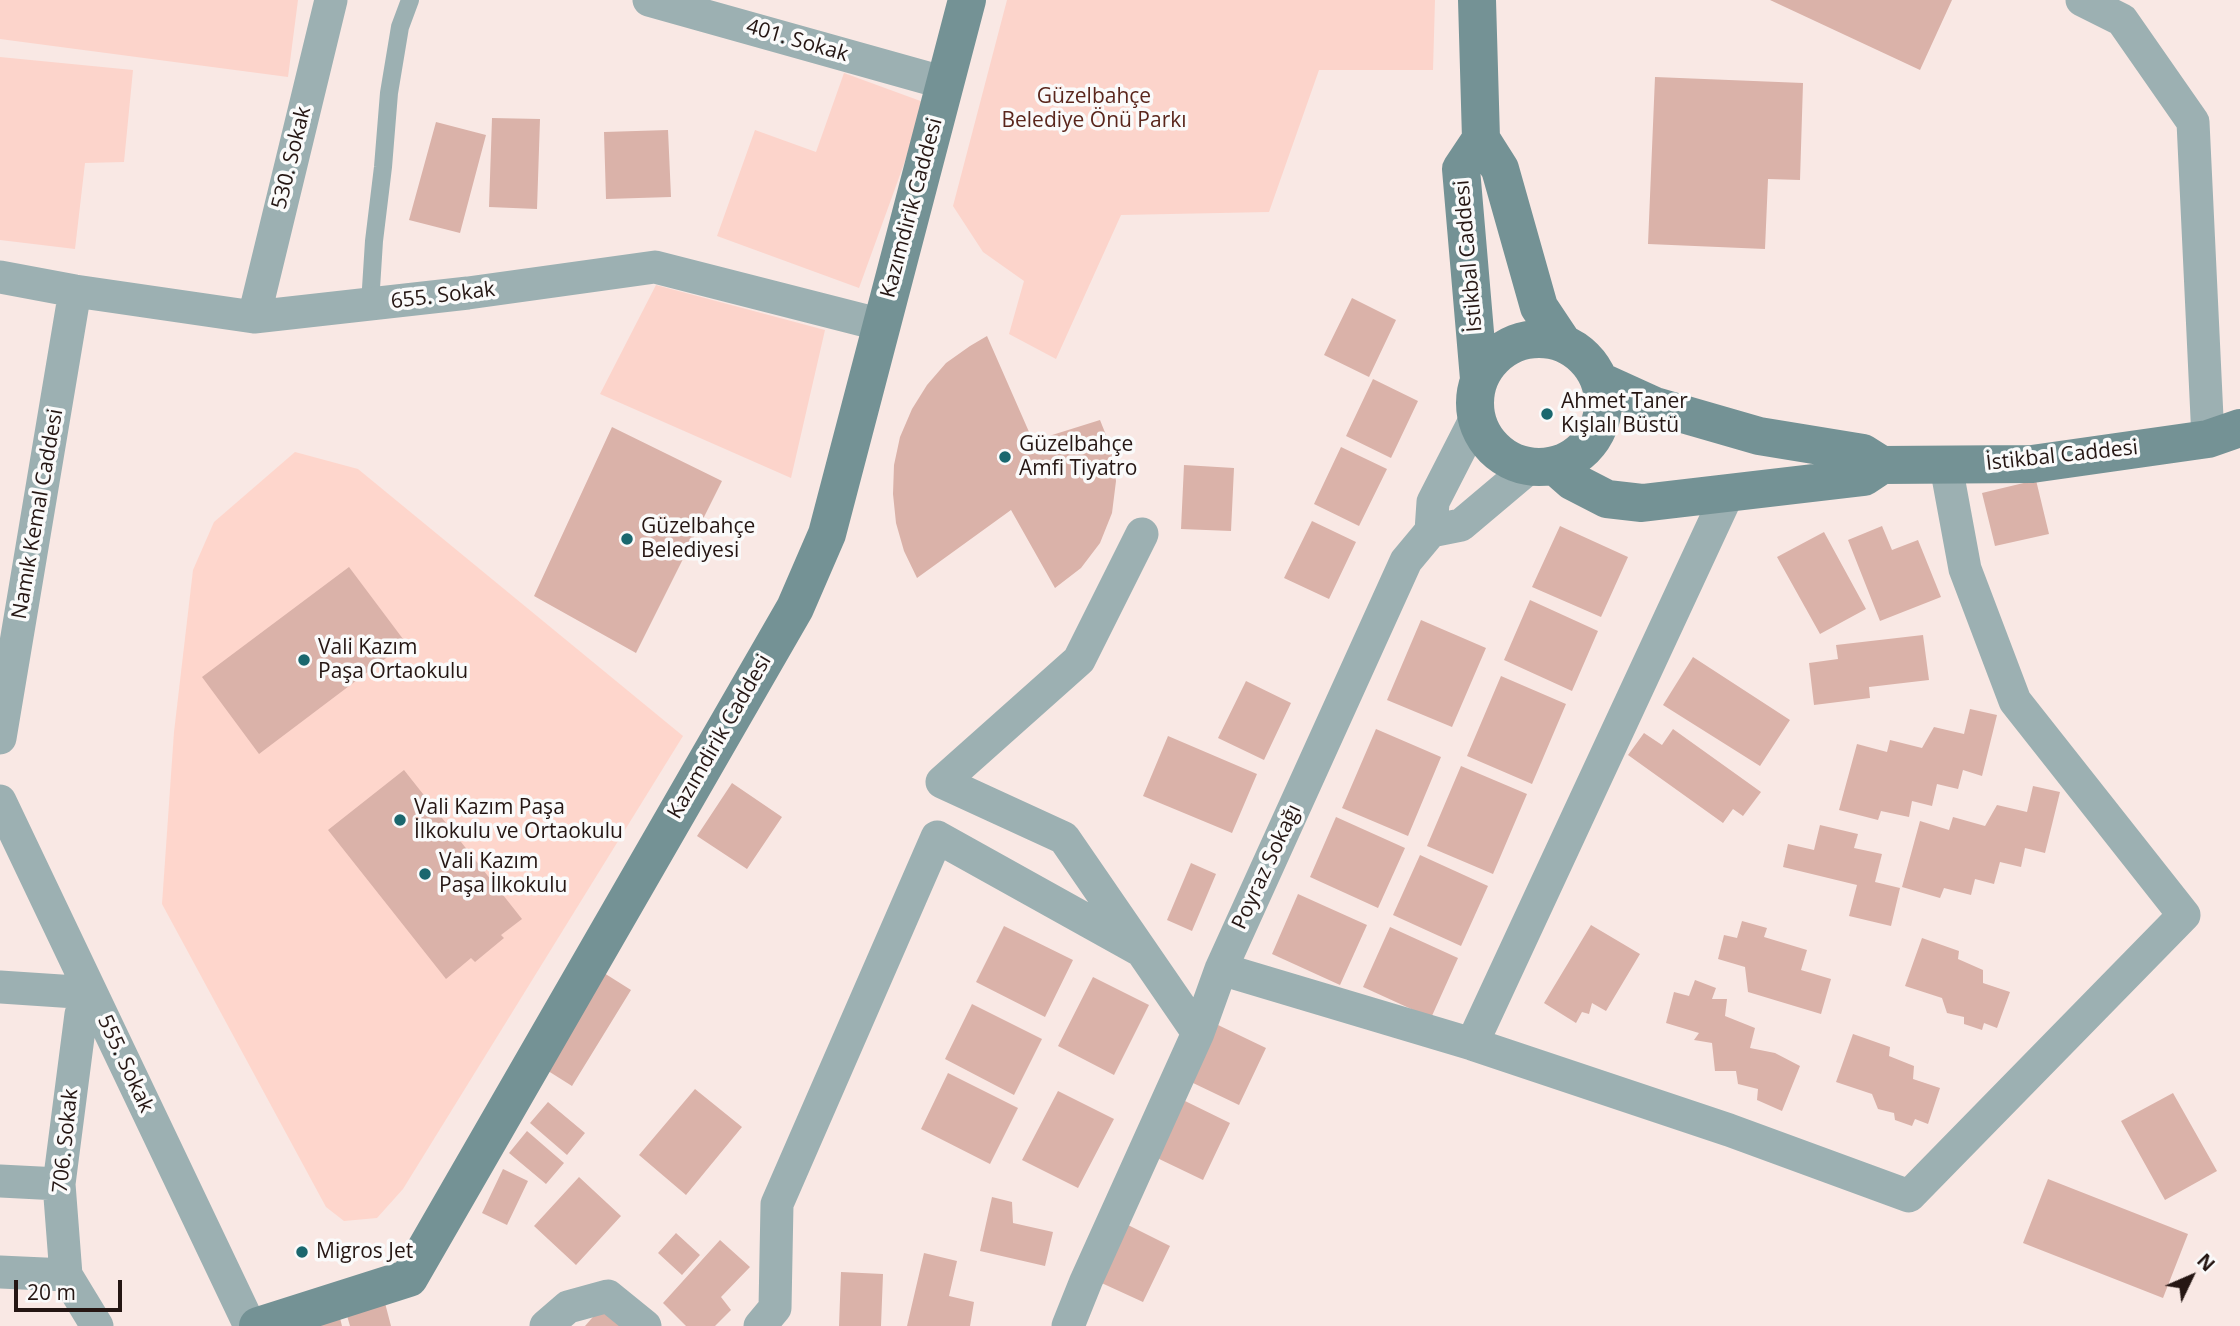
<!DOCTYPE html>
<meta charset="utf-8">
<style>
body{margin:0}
#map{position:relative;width:2240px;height:1326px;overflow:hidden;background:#f9e8e4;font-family:"Open Sans",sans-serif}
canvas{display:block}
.north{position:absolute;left:2156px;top:1242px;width:70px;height:70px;-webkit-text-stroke:5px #fafafa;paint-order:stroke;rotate:46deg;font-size:19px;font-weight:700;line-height:28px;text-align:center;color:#251613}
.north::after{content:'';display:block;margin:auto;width:24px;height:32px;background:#251613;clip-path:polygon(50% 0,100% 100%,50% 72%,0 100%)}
.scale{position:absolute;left:14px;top:1280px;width:108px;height:32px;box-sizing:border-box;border:4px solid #251613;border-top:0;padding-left:9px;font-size:21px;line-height:24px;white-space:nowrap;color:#251613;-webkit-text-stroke:5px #fafafa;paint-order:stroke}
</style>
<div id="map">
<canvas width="2240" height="1326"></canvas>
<div class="north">N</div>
<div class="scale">20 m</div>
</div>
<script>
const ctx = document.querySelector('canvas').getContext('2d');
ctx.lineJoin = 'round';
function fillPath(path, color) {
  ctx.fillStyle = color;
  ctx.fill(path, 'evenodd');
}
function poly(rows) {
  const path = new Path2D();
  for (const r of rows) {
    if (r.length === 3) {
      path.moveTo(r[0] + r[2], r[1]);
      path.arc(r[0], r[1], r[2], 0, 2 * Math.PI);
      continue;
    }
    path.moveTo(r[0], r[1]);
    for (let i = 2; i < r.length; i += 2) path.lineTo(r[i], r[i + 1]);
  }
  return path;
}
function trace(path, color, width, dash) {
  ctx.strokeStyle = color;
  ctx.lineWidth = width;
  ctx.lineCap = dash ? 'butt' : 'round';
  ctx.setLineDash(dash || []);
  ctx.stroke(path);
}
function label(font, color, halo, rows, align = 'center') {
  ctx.font = font + ' "Open Sans",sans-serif';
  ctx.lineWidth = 7;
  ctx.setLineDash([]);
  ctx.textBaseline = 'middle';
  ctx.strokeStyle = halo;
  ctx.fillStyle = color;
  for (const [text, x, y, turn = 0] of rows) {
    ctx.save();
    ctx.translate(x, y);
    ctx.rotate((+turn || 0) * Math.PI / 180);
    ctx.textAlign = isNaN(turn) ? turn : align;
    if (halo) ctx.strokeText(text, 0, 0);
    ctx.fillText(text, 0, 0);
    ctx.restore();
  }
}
fillPath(poly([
 [295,452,358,469,683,736,403,1189,377,1218,344,1221,326,1207,162,904,174,732,193,570,214,522]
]), '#fed6cc');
fillPath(poly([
 [0,0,298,0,288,77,0,39],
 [1007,0,1435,0,1433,70,1319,70,1269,212,1121,215,1056,359,1009,334,1024,281,983,252,953,206],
 [0,57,133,70,124,162,85,163,75,249,0,240],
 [844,73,926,103,859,288,717,236,755,130,816,152],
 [656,285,825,330,791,478,600,394]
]), '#fcd4cb');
fillPath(poly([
 [1770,0,1952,0,1920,70],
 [1655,77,1803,83,1800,180,1768,179,1765,249,1648,244],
 [492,118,540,119,537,209,489,207],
 [436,122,486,135,460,233,409,220],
 [668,130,671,197,606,199,604,132],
 [1352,298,1396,320,1369,377,1324,355],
 [987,336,1033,441,1100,420,1112,450,1116,481,1112,513,1100,543,1081,568,1055,588,1011,510,917,578,904,551,896,523,893,494,894,465,900,437,912,409,927,385,946,363,970,346],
 [1373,379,1418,401,1391,458,1346,436],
 [612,427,722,481,636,653,534,596],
 [1341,447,1387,469,1359,526,1314,504],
 [1184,465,1234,468,1231,531,1181,529],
 [2036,480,2049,534,1995,546,1982,493],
 [1312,521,1356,542,1329,599,1284,578],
 [1560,526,1628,557,1601,617,1532,587],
 [1882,526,1892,550,1918,540,1941,597,1880,621,1848,540],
 [1824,532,1866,609,1820,634,1777,557],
 [349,567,406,643,259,754,202,677],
 [1530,600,1598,631,1572,691,1504,660],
 [1421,620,1486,648,1452,727,1387,700],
 [1923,635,1929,680,1869,687,1870,698,1814,705,1809,663,1838,659,1836,645],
 [1693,657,1790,720,1760,766,1663,705],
 [1501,676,1566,704,1532,784,1467,756],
 [1246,681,1291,703,1264,760,1218,738],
 [1970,709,1997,715,1982,776,1963,770,1958,789,1937,784,1932,806,1912,801,1909,817,1881,811,1878,820,1839,810,1857,744,1887,752,1890,740,1922,748,1934,727,1964,734],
 [1376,729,1441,757,1408,836,1342,808],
 [1673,729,1761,792,1743,816,1733,809,1723,823,1628,755,1644,733,1662,745],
 [1168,736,1257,774,1232,833,1143,796],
 [1461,766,1527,794,1493,874,1427,846],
 [404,770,522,919,501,935,504,938,475,962,471,958,446,979,328,830],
 [732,783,782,817,747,869,697,836],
 [2033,786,2060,792,2045,853,2025,848,2021,867,2000,862,1994,884,1975,879,1971,895,1944,888,1940,898,1902,887,1920,821,1949,830,1953,817,1985,826,1997,805,2027,812],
 [1336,817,1405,848,1378,908,1310,877],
 [1820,825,1858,834,1854,848,1882,854,1875,882,1900,888,1891,926,1849,916,1857,885,1783,867,1788,844,1814,850],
 [1420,855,1488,886,1461,946,1393,915],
 [1191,863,1216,874,1192,931,1167,920],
 [1298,894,1367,925,1340,985,1272,954],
 [1742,921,1767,928,1764,937,1807,950,1801,970,1831,979,1821,1014,1748,992,1745,967,1718,959,1724,935,1737,938],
 [1591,925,1640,954,1606,1011,1592,1003,1589,1014,1582,1012,1576,1023,1544,1003],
 [1004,926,1073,960,1045,1017,976,982],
 [1390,927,1458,958,1431,1018,1363,987],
 [1922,938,1959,951,1958,959,1983,970,1983,983,2010,992,1997,1028,1984,1023,1982,1030,1964,1024,1964,1017,1947,1013,1942,998,1905,986],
 [604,973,631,990,572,1086,545,1069],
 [1093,977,1149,1005,1114,1075,1058,1046],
 [1695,980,1716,988,1712,999,1727,999,1725,1016,1755,1028,1750,1048,1775,1053,1800,1066,1782,1111,1757,1100,1758,1089,1738,1084,1736,1071,1715,1071,1712,1043,1694,1040,1699,1033,1666,1023,1674,992,1689,996],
 [972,1004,1042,1039,1014,1095,945,1059],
 [1218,1025,1266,1048,1239,1105,1191,1082],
 [1853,1034,1890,1047,1889,1056,1914,1066,1913,1079,1940,1088,1928,1124,1915,1119,1912,1126,1895,1120,1894,1113,1878,1109,1872,1094,1836,1082],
 [948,1073,1018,1108,990,1164,921,1129],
 [695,1089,742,1127,686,1195,639,1155],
 [1058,1091,1114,1119,1078,1188,1022,1160],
 [2173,1093,2217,1171,2165,1200,2121,1121],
 [1183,1100,1230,1123,1203,1180,1155,1157],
 [548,1102,585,1133,567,1155,530,1123],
 [527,1131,564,1163,546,1184,509,1153],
 [503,1169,528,1181,507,1225,482,1213],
 [579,1177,621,1216,576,1265,534,1226],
 [2048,1179,2188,1234,2163,1298,2023,1243],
 [992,1197,1012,1202,1013,1223,1053,1232,1045,1266,980,1251],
 [1122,1222,1170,1246,1143,1302,1095,1280],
 [676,1233,700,1255,682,1275,658,1253],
 [720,1240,750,1267,721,1297,731,1310,715,1326,686,1326,663,1303],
 [924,1253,957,1261,949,1296,974,1302,970,1326,907,1326],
 [841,1272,883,1274,881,1326,839,1326],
 [606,1302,634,1326,585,1326],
 [385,1303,391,1326,350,1326,346,1312],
 [340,1318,342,1326,310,1326]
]), '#dab2a9');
trace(poly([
 [370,304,374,241,383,167,389,93,400,27,410,0]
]), '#9cb0b2', 18);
trace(poly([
 [649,0,945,83],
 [2082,0,2122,20,2193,122,2208,439],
 [0,277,75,291,254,317,468,293,655,267,882,325],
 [254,317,331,0],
 [1431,531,1461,525,1531,466],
 [1142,534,1079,660,942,782,1064,838,1198,1033],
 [0,738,75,291],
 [0,801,250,1326],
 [1221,969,1472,1044,1729,1130,1909,1196,2184,915,2015,701,1965,569,1946,466],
 [0,987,91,993,81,1014,59,1184,66,1275,97,1326],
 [1472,1044,1728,493],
 [0,1181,59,1184],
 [0,1272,66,1275],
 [546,1326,568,1307,608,1296,645,1326],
 [760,1326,775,1308,777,1204,937,837,1140,950],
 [1068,1326,1086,1281,1198,1033,1221,969,1406,561,1431,531,1433,502,1477,416]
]), '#9cb0b2', 33);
trace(poly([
 [1477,0,1481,139,1500,169,1539,307,1563,343],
 [1539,403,64],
 [1479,379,1461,169,1481,139],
 [1600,381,1655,406,1759,436,1863,453,1882,465,2032,464,2208,439,2240,428],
 [1555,466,1572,481,1607,499,1642,503,1864,477,1882,465],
 [258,1326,409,1278,795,608,827,534,967,0]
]), '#749295', 38);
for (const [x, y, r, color] of [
 [1547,414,7,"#1a676e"],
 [1005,457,7,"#1a676e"],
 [627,539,7,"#1a676e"],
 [304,660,7,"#1a676e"],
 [400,820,7,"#1a676e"],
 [425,874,7,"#1a676e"],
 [302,1252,7,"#1a676e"]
]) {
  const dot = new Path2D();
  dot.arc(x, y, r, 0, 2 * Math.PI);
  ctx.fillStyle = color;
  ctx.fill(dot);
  trace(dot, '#fafafa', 2.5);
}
label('21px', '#251613', '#fafafa', [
 ["401. Sokak",797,41,16],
 ["530. Sokak",292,158,-76],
 ["Kazımdirik Caddesi",912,208,-75],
 ["İstikbal Caddesi",1469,256,-95],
 ["655. Sokak",443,296,-7],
 ["İstikbal Caddesi",2062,456,-6],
 ["Namık Kemal Caddesi",38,514,-80],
 ["Kazımdirik Caddesi",720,737,-60],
 ["Poyraz Sokağı",1267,867,-65],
 ["555. Sokak",125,1064,65],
 ["706. Sokak",66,1141,-84]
]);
label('21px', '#5a261c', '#fafafa', [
 ["Güzelbahçe",1094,97],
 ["Belediye Önü Parkı",1094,121]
]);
label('21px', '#251613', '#fafafa', [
 ["Ahmet Taner",1561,402],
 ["Kışlalı Büstü",1561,426],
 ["Güzelbahçe",1019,445],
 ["Amfi Tiyatro",1019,469],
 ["Güzelbahçe",641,527],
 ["Belediyesi",641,551],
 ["Vali Kazım",318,648],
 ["Paşa Ortaokulu",318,672],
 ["Vali Kazım Paşa",414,808],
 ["İlkokulu ve Ortaokulu",414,832],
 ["Vali Kazım",439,862],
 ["Paşa İlkokulu",439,886],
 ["Migros Jet",316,1252]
], 'left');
</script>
